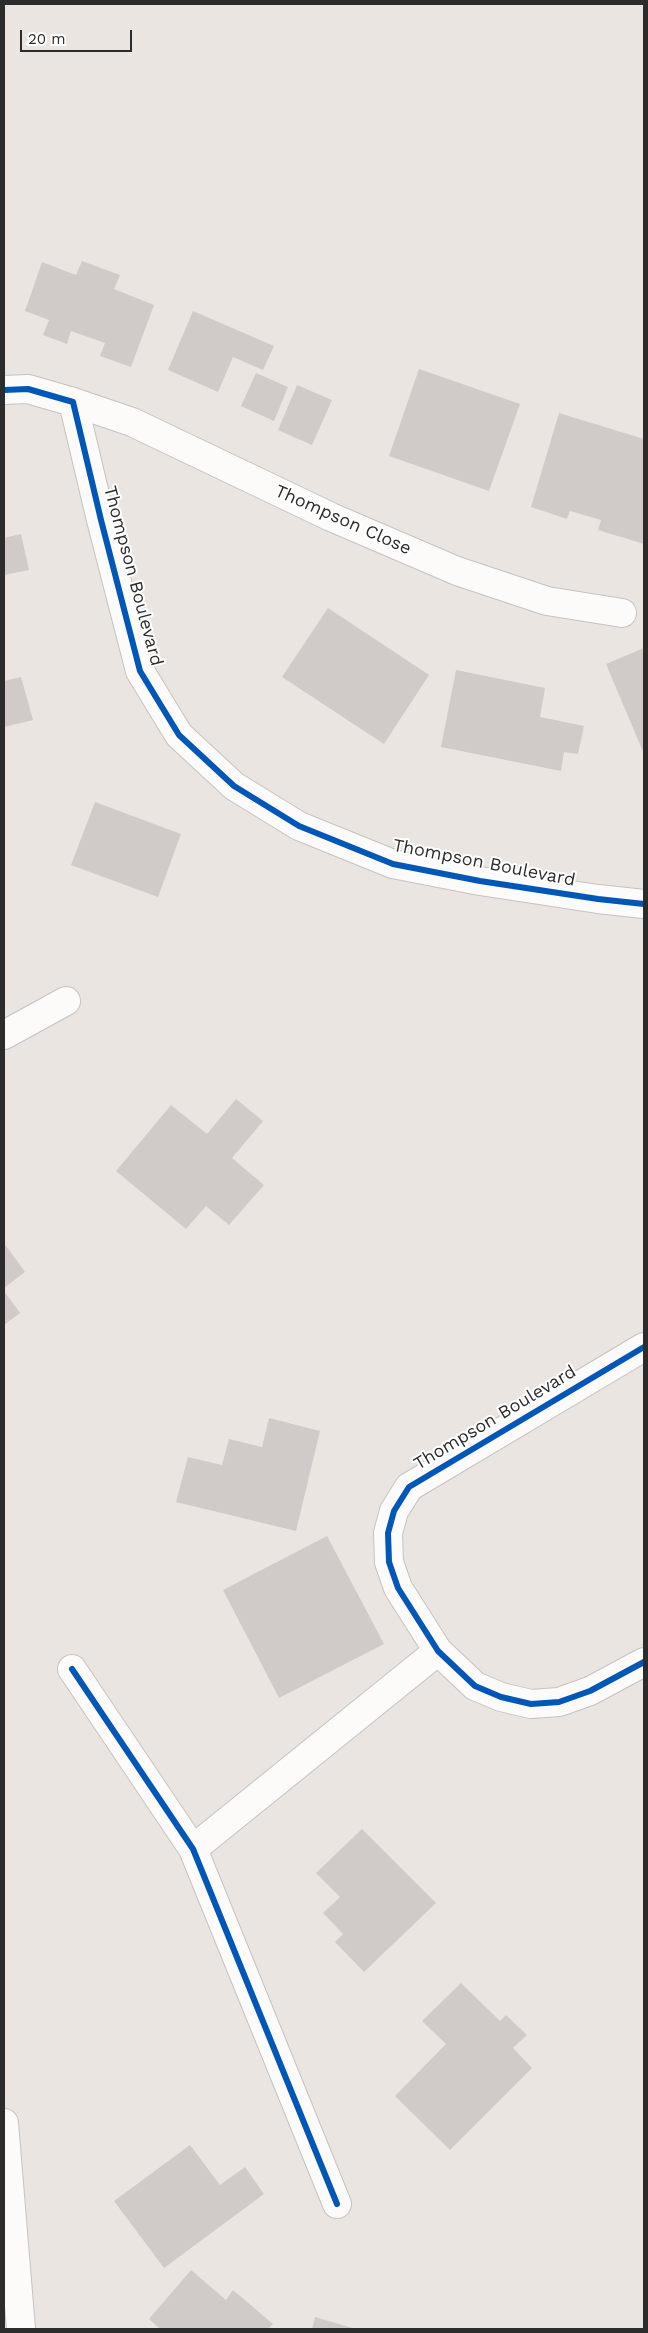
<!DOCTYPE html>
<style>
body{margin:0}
#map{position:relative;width:648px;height:2333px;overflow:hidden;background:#ebe5e1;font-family:"Work Sans",sans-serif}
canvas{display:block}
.frame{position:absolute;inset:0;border:5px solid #2c2c2c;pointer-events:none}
.scale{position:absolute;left:20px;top:30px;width:112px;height:22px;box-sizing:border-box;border:2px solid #2c2c2c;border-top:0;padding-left:6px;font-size:15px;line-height:18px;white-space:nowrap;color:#2c2c2c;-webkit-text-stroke:4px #fff;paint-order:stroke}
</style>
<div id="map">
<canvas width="648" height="2333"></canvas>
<div class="frame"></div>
<div class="scale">20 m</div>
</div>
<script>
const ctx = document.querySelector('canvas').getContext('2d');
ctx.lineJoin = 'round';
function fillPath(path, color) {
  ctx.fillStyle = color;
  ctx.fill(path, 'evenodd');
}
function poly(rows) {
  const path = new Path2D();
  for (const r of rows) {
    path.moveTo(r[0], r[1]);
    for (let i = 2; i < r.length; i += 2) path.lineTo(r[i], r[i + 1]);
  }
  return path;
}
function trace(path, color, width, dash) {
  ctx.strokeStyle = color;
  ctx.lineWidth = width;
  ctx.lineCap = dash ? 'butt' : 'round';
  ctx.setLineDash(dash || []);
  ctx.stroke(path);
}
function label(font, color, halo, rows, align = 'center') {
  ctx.font = font + ' "Work Sans",sans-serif';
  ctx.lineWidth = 4;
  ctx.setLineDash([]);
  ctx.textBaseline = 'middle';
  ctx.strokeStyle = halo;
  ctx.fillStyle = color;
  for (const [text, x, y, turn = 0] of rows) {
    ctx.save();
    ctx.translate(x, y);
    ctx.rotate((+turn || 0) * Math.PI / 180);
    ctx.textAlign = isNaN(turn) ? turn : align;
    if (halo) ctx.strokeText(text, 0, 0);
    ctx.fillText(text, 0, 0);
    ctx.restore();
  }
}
fillPath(poly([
 [82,261,120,275,114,289,154,305,131,367,100,356,105,343,71,331,67,344,43,335,49,320,25,311,42,262,76,275],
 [193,311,274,346,263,370,233,357,218,392,168,370],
 [419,369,520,404,489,491,389,456],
 [256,373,288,387,274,421,241,406],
 [297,385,332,400,312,445,278,430],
 [559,413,644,439,644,544,598,530,601,520,570,511,567,519,531,507],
 [21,534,29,570,4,575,4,538],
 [328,608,429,675,384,744,282,677],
 [644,648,644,754,606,664],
 [456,670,545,688,540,717,584,726,578,754,564,752,561,771,441,747],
 [21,677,33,720,4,727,4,681],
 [95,802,181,834,158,897,71,865],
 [236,1099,263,1121,232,1158,264,1185,229,1225,206,1206,186,1229,116,1171,171,1105,207,1134],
 [4,1243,25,1272,4,1288],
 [4,1291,20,1313,4,1325],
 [269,1418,320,1431,296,1531,176,1502,188,1457,222,1465,229,1439,262,1447],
 [327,1536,384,1644,279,1698,223,1590],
 [362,1829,436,1903,364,1972,335,1942,343,1934,323,1913,340,1897,316,1873],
 [461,1983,500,2021,506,2015,527,2035,513,2048,532,2068,450,2150,395,2096,446,2044,422,2021],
 [190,2145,220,2185,245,2167,264,2194,164,2268,114,2201],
 [191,2270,226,2300,233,2290,273,2324,268,2329,160,2329,149,2319],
 [315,2317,356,2329,312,2329]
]), '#d0cbc8');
const minor = poly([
 [4,390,28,389,73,402,101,520,140,671,179,735,234,786,299,826,393,864,480,881,598,899,644,904],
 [73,402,132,422,331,517,457,571,547,601,622,613],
 [4,1035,66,1001],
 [644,1347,409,1487,394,1511,388,1533,389,1562,398,1588,438,1651,475,1686,501,1697,531,1704,559,1702,590,1691,644,1662],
 [72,1669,193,1849,337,2204],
 [193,1849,438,1651],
 [4,2123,21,2329]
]);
trace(minor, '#c4c3c3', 30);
trace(minor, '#fcfbfa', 28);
trace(poly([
 [4,390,28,389,73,402,101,520,140,671,179,735,234,786,299,826,393,864,480,881,598,899,644,904],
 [644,1347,409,1487,394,1511,388,1533,389,1562,398,1588,438,1651,475,1686,501,1697,531,1704,559,1702,590,1691,644,1662],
 [72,1669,193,1849,337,2204]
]), '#0057b8', 6);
label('18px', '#2c2c2c', '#fff', [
 ["Thompson Close",343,520,24],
 ["Thompson Boulevard",133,576,75],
 ["Thompson Boulevard",484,863,11],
 ["Thompson Boulevard",495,1418,-31]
]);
</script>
